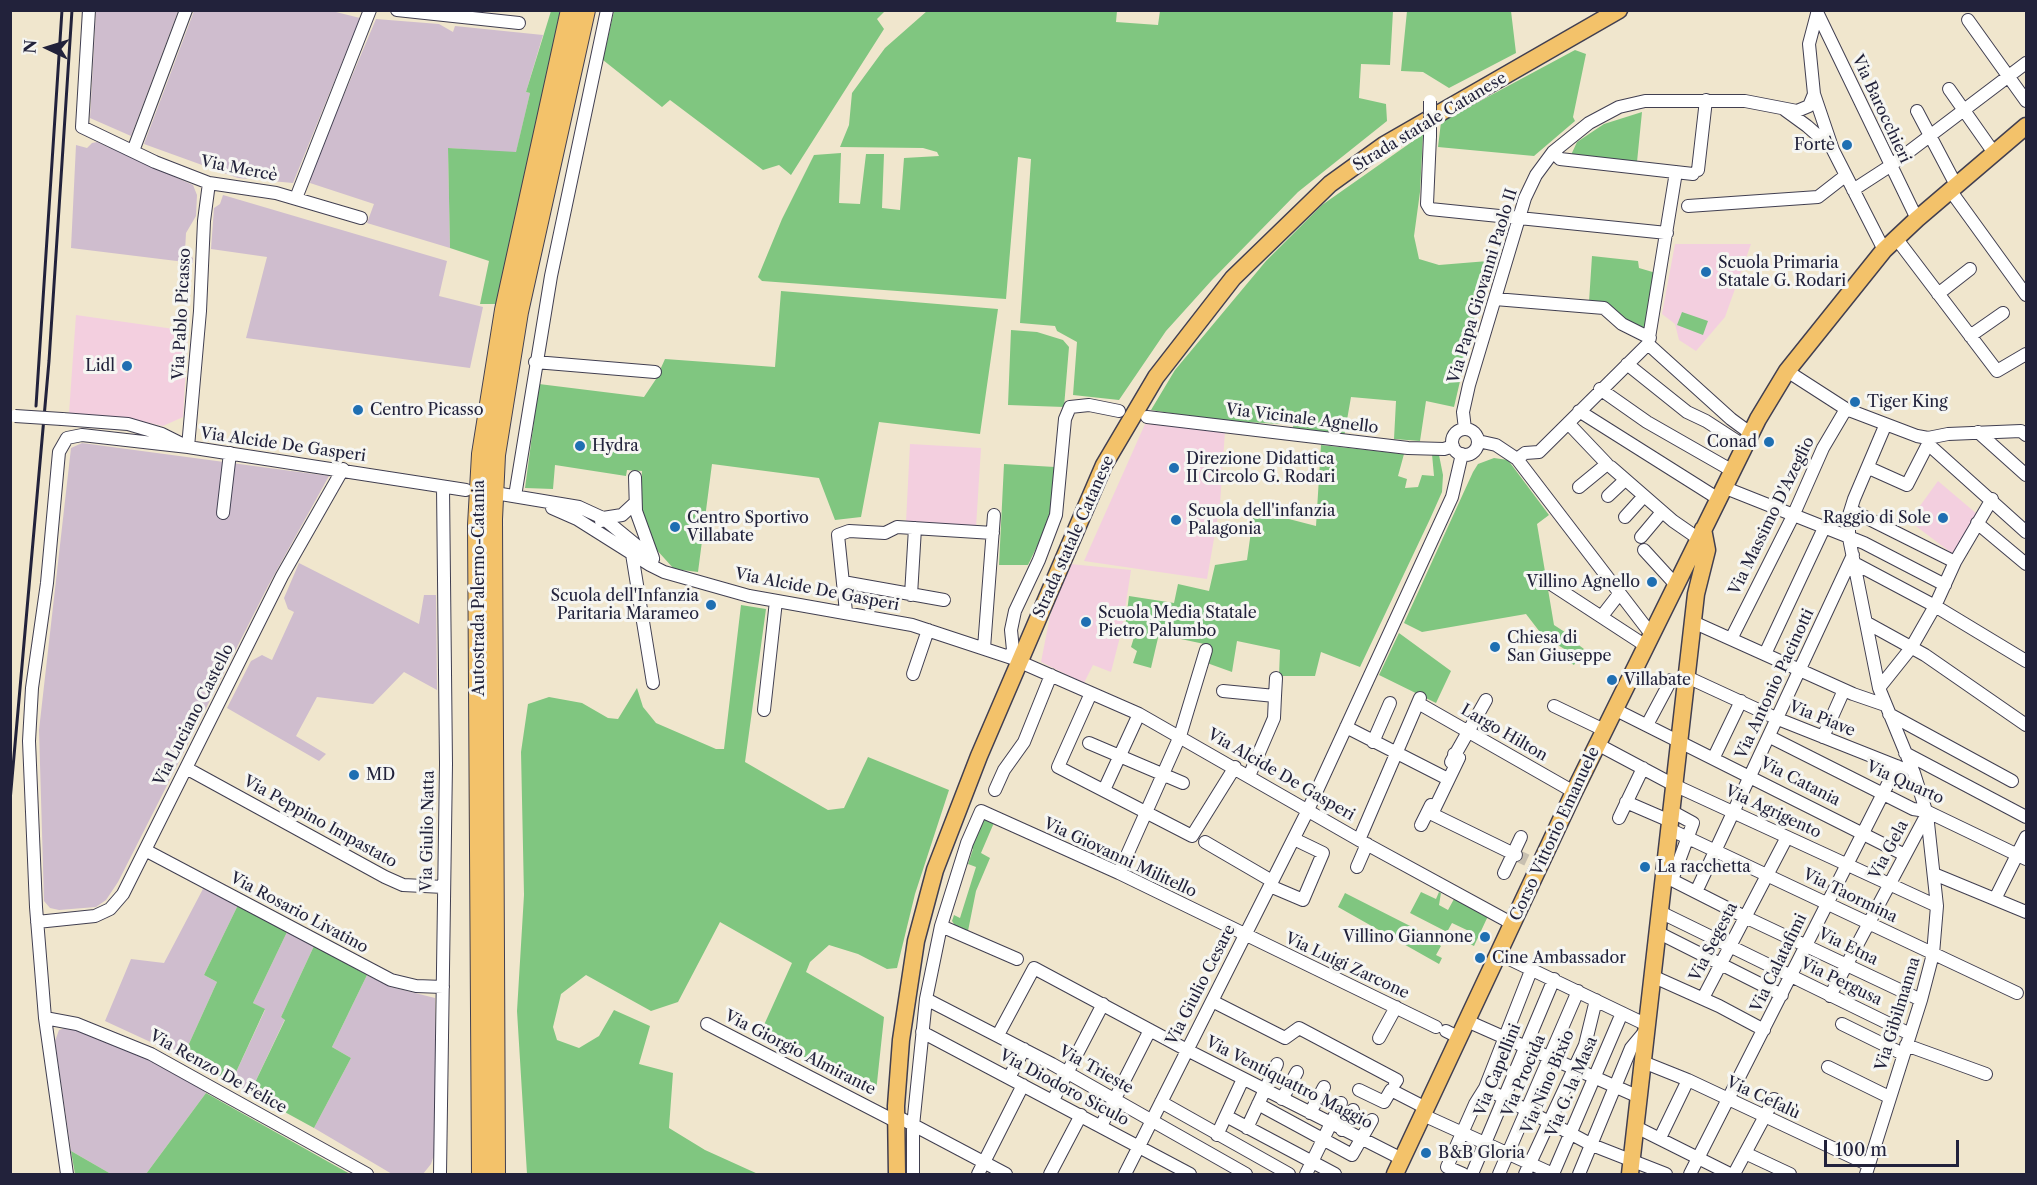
<!DOCTYPE html>
<meta charset="utf-8">
<style>
body{margin:0}
#map{position:relative;width:2037px;height:1185px;overflow:hidden;background:#f0e6cd;font-family:"Libre Caslon Text",serif}
canvas{display:block}
.frame{position:absolute;inset:0;border:12px solid #22223b;pointer-events:none}
.north{position:absolute;left:18px;top:18px;width:60px;height:60px;-webkit-text-stroke:4px #f6f6f2;paint-order:stroke;rotate:274deg;font-size:16px;font-weight:700;line-height:24px;text-align:center;color:#22223b}
.north::after{content:'';display:block;margin:auto;width:21px;height:27px;background:#22223b;clip-path:polygon(50% 0,100% 100%,50% 72%,0 100%)}
.scale{position:absolute;left:1824px;top:1140px;width:135px;height:27px;box-sizing:border-box;border:3px solid #22223b;border-top:0;padding-left:8px;font-size:18px;line-height:21px;white-space:nowrap;color:#22223b;-webkit-text-stroke:4px #f6f6f2;paint-order:stroke}
</style>
<div id="map">
<canvas width="2037" height="1185"></canvas>
<div class="frame"></div>
<div class="north">N</div>
<div class="scale">100 m</div>
</div>
<script>
const ctx = document.querySelector('canvas').getContext('2d');
ctx.lineJoin = 'round';
function fillPath(path, color) {
  ctx.fillStyle = color;
  ctx.fill(path, 'evenodd');
}
function poly(rows) {
  const path = new Path2D();
  for (const r of rows) {
    if (r.length === 3) {
      path.moveTo(r[0] + r[2], r[1]);
      path.arc(r[0], r[1], r[2], 0, 2 * Math.PI);
      continue;
    }
    path.moveTo(r[0], r[1]);
    for (let i = 2; i < r.length; i += 2) path.lineTo(r[i], r[i + 1]);
  }
  return path;
}
function trace(path, color, width, dash) {
  ctx.strokeStyle = color;
  ctx.lineWidth = width;
  ctx.lineCap = dash ? 'butt' : 'round';
  ctx.setLineDash(dash || []);
  ctx.stroke(path);
}
function label(font, color, halo, rows, align = 'center') {
  ctx.font = font + ' "Libre Caslon Text",serif';
  ctx.lineWidth = 6;
  ctx.setLineDash([]);
  ctx.textBaseline = 'middle';
  ctx.strokeStyle = halo;
  ctx.fillStyle = color;
  for (const [text, x, y, turn = 0] of rows) {
    ctx.save();
    ctx.translate(x, y);
    ctx.rotate((+turn || 0) * Math.PI / 180);
    ctx.textAlign = isNaN(turn) ? turn : align;
    if (halo) ctx.strokeText(text, 0, 0);
    ctx.fillText(text, 0, 0);
    ctx.restore();
  }
}
fillPath(poly([
 [1675,244,1751,244,1725,317,1696,351,1679,340,1675,324,1662,314],
 [76,315,188,331,183,417,163,426,122,417,69,413],
 [1145,424,1225,431,1220,504,1207,579,1084,561],
 [910,444,981,448,976,527,906,522],
 [1938,481,1977,514,1953,554,1909,521],
 [1070,564,1131,570,1122,629,1111,672,1093,665,1084,683,1041,662,1050,616]
]), '#f3cfdf');
fillPath(poly([
 [96,11,178,11,131,136,90,118],
 [194,11,332,11,360,18,293,183,238,178,144,144],
 [376,19,439,24,453,32,455,26,543,35,526,92,530,93,516,153,448,148,450,248,367,223,374,204,310,183,312,171],
 [97,142,193,185,197,195,196,216,186,233,185,251,193,258,193,263,71,248,76,145,87,148,92,143],
 [223,195,447,261,439,296,483,307,470,368,246,338,267,257,211,249,214,208,220,204],
 [82,443,329,476,268,586,118,882,106,900,96,907,59,910,50,908,44,901,39,730,71,448],
 [299,563,419,624,424,595,436,595,437,690,404,672,373,704,317,697,296,736,326,754,319,761,227,708,251,661,262,655,272,660,294,612,288,609,284,598],
 [204,887,238,905,204,975,217,982,183,1057,105,1021,131,959,164,963],
 [287,932,314,946,281,1017,285,1019,250,1093,231,1083,265,1010,253,1003],
 [367,975,391,987,435,998,435,1152,431,1164,423,1174,392,1174,314,1128,351,1058,332,1047],
 [71,1026,118,1043,201,1088,206,1093,146,1174,111,1174,71,1151,55,1041,59,1030]
]), '#cfbdce');
fillPath(poly([
 [551,11,560,11,499,304,480,304,489,261,450,248,448,148,516,152,530,93,526,92],
 [614,11,614,10,885,11,877,19,884,29,791,175,779,165,763,170,670,100,662,107,603,60],
 [927,11,1117,11,1116,22,1158,25,1160,11,1393,11,1390,65,1361,64,1359,98,1386,104,1387,121,1298,192,1212,280,1166,331,1119,400,1073,395,1077,342,1057,331,1055,326,1020,323,1031,159,1018,157,1006,299,762,281,758,277,782,219,814,155,841,153,839,203,860,204,866,154,884,154,882,208,900,210,904,158,939,156,937,152,923,148,840,147,849,125,852,93,885,48],
 [1407,11,1511,11,1516,53,1449,88,1423,72,1401,71],
 [1575,50,1586,54,1573,117,1575,121,1534,156,1438,147,1441,122],
 [1642,112,1637,162,1571,155,1577,142,1604,124],
 [1423,134,1420,192,1414,236,1419,259,1439,265,1488,261,1454,407,1426,401,1420,441,1394,439,1396,401,1351,397,1344,437,1293,433,1293,414,1282,412,1280,424,1215,420,1151,410,1175,370,1266,261,1322,205],
 [1592,256,1638,261,1639,268,1656,273,1645,330,1589,302],
 [781,291,998,309,980,434,879,422,861,517,835,520,819,478,712,464,698,572,674,569,655,548,640,506,642,471,627,470,626,476,555,465,553,489,525,488,539,384,644,397,656,379,665,359,775,367],
 [1682,312,1708,321,1703,335,1677,325],
 [1011,330,1037,332,1063,340,1069,347,1064,407,1008,405],
 [1321,445,1404,454,1398,476,1407,479,1405,488,1418,487,1422,475,1434,476,1432,454,1439,455,1443,475,1442,492,1430,519,1360,667,1321,652,1315,676,1279,676,1280,650,1237,641,1232,672,1207,663,1209,645,1162,635,1158,638,1151,668,1133,663,1137,651,1131,647,1136,631,1125,628,1129,596,1174,603,1178,584,1209,591,1215,565,1247,560,1254,510,1316,526],
 [1494,458,1508,460,1549,515,1537,524,1554,625,1577,640,1576,643,1584,649,1574,665,1562,658,1566,650,1543,636,1526,614,1422,632,1404,623,1473,472,1478,464],
 [1004,464,1055,467,1053,503,1041,538,1028,565,999,565],
 [741,605,766,609,745,762,828,810,844,808,868,757,949,790,915,894,897,968,887,969,858,954,829,945,810,962,806,972,884,1017,876,1092,759,1036,792,963,720,922,678,1002,651,1011,586,975,561,994,553,1027,557,1040,579,1048,599,1036,614,1010,650,1026,639,1064,673,1073,669,1128,705,1150,758,1174,527,1174,517,1011,524,895,521,752,528,704,549,697,582,703,608,718,618,719,637,688,643,707,656,723,716,749,724,749],
 [1399,633,1451,671,1436,703,1379,675],
 [983,816,996,818,981,853,990,858,976,891,968,931,956,927,952,921,954,915,960,918,976,867,968,864,973,849,970,847],
 [1421,892,1436,899,1439,892,1441,893,1439,905,1448,910,1454,899,1488,916,1474,946,1466,942,1471,932,1452,923,1447,932,1410,913],
 [1345,893,1418,930,1441,946,1436,955,1442,958,1439,964,1338,907],
 [238,905,287,932,253,1003,265,1009,231,1083,183,1057,217,982,204,975],
 [314,946,367,975,332,1047,351,1058,314,1128,250,1093,285,1020,281,1017],
 [206,1093,350,1174,146,1174],
 [71,1151,111,1174,75,1174]
]), '#80c680');
trace(poly([
 [1516,855,1531,862]
]), '#c7bfb0', 12, [12, 6]);
const minor = poly([
 [89,10,82,127,155,162,209,183,276,193,361,218],
 [397,10,519,23],
 [1818,10,1809,44,1814,94,1833,150,1884,250],
 [1817,12,1917,219],
 [1968,20,2026,101],
 [1949,89,1994,153],
 [1785,110,1807,126,1832,148],
 [1917,111,1956,185],
 [1430,136,1427,204,1430,209,1667,233],
 [133,151,186,10],
 [1553,152,1560,159,1693,174],
 [1698,170,1706,100],
 [1853,190,1890,166,2026,63],
 [1950,190,2026,295],
 [296,198,370,10],
 [1688,206,1818,197,1845,176],
 [1896,238,1997,371,2026,354],
 [1938,294,1970,269],
 [1495,299,1604,308,1622,324,1650,338],
 [1970,336,2003,313],
 [1648,344,1731,419,1750,433],
 [535,362,655,372],
 [1627,364,1687,412,1706,421,1743,445],
 [1787,371,1846,409,1917,436,1928,438,1948,434,2021,431,2026,435],
 [1600,389,1647,422,1731,470],
 [1579,411,1717,498],
 [1147,417,1408,448,1444,449,1453,446],
 [62,419,128,424,162,434,188,447,466,490],
 [1568,423,1607,464,1579,487],
 [1465,429,1463,412,1469,385,1525,198,1536,175,1553,152,1589,123,1619,107,1645,101,1745,101,1797,111,1809,106,1814,94],
 [1465,442,13],
 [1978,432,2026,475],
 [1928,438,1928,444,2026,532],
 [1478,441,1496,445,1517,459,1651,634],
 [1517,459,1525,453,1539,452,1648,344,1676,172],
 [1611,467,1673,521,1699,539],
 [1869,468,1907,485,1928,444],
 [635,477,636,511,653,558],
 [1723,487,1864,543,1945,585],
 [501,494,579,507,603,518,653,559,650,565,664,572,749,596,912,625,1012,658],
 [515,496,551,276,607,10],
 [1608,496,1625,480],
 [552,508,577,519,650,565],
 [1851,510,1955,562],
 [223,513,230,453],
 [1625,517,1644,496],
 [601,521,603,518,622,515,635,503],
 [1977,523,2026,564],
 [1641,537,1662,512],
 [1644,550,1676,585],
 [632,554,653,683],
 [1856,564,1935,606,2026,661],
 [843,582,944,600],
 [1551,584,1646,646],
 [911,595,915,528],
 [846,612,838,535,849,531,885,533,897,527,993,533],
 [1602,616,1619,594],
 [1693,622,1853,694,1885,705],
 [1867,623,1925,655,2026,725],
 [1731,639,1793,516,1823,448,1846,409],
 [984,648,994,515],
 [1765,654,1824,528],
 [1009,657,1013,650,1011,630,1015,611,1039,560,1056,515,1065,419,1070,407,1089,405,1119,411],
 [1027,665,1139,714,1359,840,1513,924],
 [913,674,928,630],
 [1687,677,1778,719,1904,769],
 [1879,688,1911,648,1935,606,1955,562,1992,499],
 [1223,691,1275,696,1274,718,1249,776],
 [1091,693,1058,767,1192,836,1235,767],
 [1275,696,1276,678],
 [1418,703,1574,792],
 [1554,706,1604,730],
 [1614,709,1905,855],
 [764,710,776,601],
 [1889,714,2012,781],
 [1647,725,1671,680,1686,683],
 [1346,727,1444,777],
 [1770,737,1913,809,1926,811,2026,859],
 [1823,737,1844,690],
 [1373,742,1390,703],
 [1089,743,1183,783],
 [1597,744,1674,785,1937,906],
 [1905,753,2026,817],
 [1454,754,1459,758,1432,814,1516,855],
 [1714,757,1741,701],
 [1451,762,1486,700],
 [186,768,385,877,403,885,444,887],
 [995,790,1004,770,1024,742,1051,675],
 [1104,790,1139,714],
 [1626,802,1670,821],
 [1671,811,1693,823,1672,880],
 [1619,818,1643,768],
 [1421,825,1431,805],
 [1669,829,2017,993],
 [1359,840,1420,698],
 [1205,842,1272,881],
 [145,850,391,980,416,986,443,987],
 [1357,867,1367,844],
 [1119,873,1180,736,1206,650],
 [1504,873,1521,837],
 [1934,874,2026,912],
 [1664,876,1745,917,1921,1000],
 [1270,886,1303,900,1323,853,1294,839],
 [1696,892,1853,555],
 [1995,899,2026,837],
 [1660,912,1910,1034],
 [37,922,95,916,110,909,123,894,282,576,343,469],
 [941,926,1017,959],
 [1657,932,1782,995],
 [1499,954,1647,1025],
 [1652,976,1719,1006,1764,1030],
 [1830,996,1927,814],
 [1703,998,1787,837],
 [926,999,1052,1064,1246,1174],
 [1212,1001,1285,1038,1299,1028,1397,1080,1395,1083],
 [45,1018,77,1024,151,1054,367,1174],
 [1467,1021,1639,1097],
 [707,1024,891,1119],
 [1842,1024,1903,1054],
 [1446,1031,1460,1038],
 [922,1032,1190,1174],
 [998,1035,1034,968,1187,1050,1402,1159],
 [1379,1038,1396,1007],
 [1906,1045,1986,1074],
 [1643,1062,1688,1080,1869,1165],
 [1828,1067,1889,1097],
 [1009,1078,1024,1049],
 [1485,1088,1592,1145,1666,1174],
 [1359,1090,1384,1102,1391,1090,1426,1108],
 [1282,1099,1297,1072],
 [1053,1100,1103,1004],
 [1161,1102,1289,1174],
 [1258,1104,1352,1155,1372,1120],
 [1310,1113,1324,1087],
 [1423,1115,1553,1174],
 [1226,1116,1335,1174],
 [902,1119,1006,1174],
 [1101,1126,1150,1030],
 [1636,1127,1730,1174],
 [1247,1128,1277,1064],
 [1342,1130,1353,1110],
 [1217,1135,1243,1079],
 [1660,1138,1688,1080],
 [1745,1153,1790,1174],
 [67,1174,45,1018,36,907,29,741,32,688,47,583,59,452,67,438,82,435,188,447,200,311,204,221,209,183],
 [440,1174,446,764,443,487],
 [913,1174,913,1126,926,999,941,926,967,843,981,811,1119,873,1436,1027],
 [978,1174,1023,1085],
 [1050,1174,1081,1115],
 [1125,1174,1308,810,1452,497,1462,454],
 [1306,1174,1341,1103],
 [1463,1174,1447,1167,1475,1104,1485,1088,1532,968],
 [1472,1174,1554,979],
 [1499,1174,1578,991],
 [1525,1174,1585,1045,1596,1000],
 [1553,1174,1622,1013],
 [1579,1174,1631,1048,1646,1030],
 [1690,1174,1897,766],
 [1734,1174,1774,1099],
 [1866,1174,1921,1000,1933,954,1937,906,1927,814,1914,773,1879,688,1849,538,1849,515,1854,499,1885,426]
]);
const major = poly([
 [897,1174,896,1106,901,1040,916,941,935,870,979,756,1104,465,1156,377,1233,278,1330,184,1384,145,1619,10],
 [1395,1174,1574,792,1758,419,1787,371,1884,250,1917,219,2026,126],
 [1630,1174,1696,594,1707,550,1703,529]
]);
const highway = poly([
 [481,1174,477,525,481,454,504,310,570,10],
 [496,1174,493,519,496,455,519,312,586,10]
]);
trace(minor, '#413f51', 14);
trace(major, '#413f51', 19);
trace(highway, '#413f51', 20);
trace(minor, '#fff', 12);
trace(major, '#f3c26a', 16);
trace(highway, '#f3c26a', 18);
trace(poly([
 [36,406,62,10],
 [10,801,49,361,72,10]
]), '#22223b', 3);
const minorBridge = poly([
 [1430,101,1430,136],
 [15,416,62,419]
]);
trace(minorBridge, '#413f51', 14, []);
trace(minorBridge, '#fff', 12);
for (const [x, y, r, color] of [
 [1847,145,6,"#1f6fb2"],
 [1706,272,6,"#1f6fb2"],
 [127,366,6,"#1f6fb2"],
 [1855,402,6,"#1f6fb2"],
 [358,410,6,"#1f6fb2"],
 [1769,442,6,"#1f6fb2"],
 [580,446,6,"#1f6fb2"],
 [1174,468,6,"#1f6fb2"],
 [1943,518,6,"#1f6fb2"],
 [1176,520,6,"#1f6fb2"],
 [675,527,6,"#1f6fb2"],
 [1652,582,6,"#1f6fb2"],
 [711,605,6,"#1f6fb2"],
 [1086,622,6,"#1f6fb2"],
 [1495,647,6,"#1f6fb2"],
 [1612,680,6,"#1f6fb2"],
 [354,775,6,"#1f6fb2"],
 [1645,867,6,"#1f6fb2"],
 [1485,937,6,"#1f6fb2"],
 [1480,958,6,"#1f6fb2"],
 [1426,1153,6,"#1f6fb2"]
]) {
  const dot = new Path2D();
  dot.arc(x, y, r, 0, 2 * Math.PI);
  ctx.fillStyle = color;
  ctx.fill(dot);
  trace(dot, '#f6f6f2', 2);
}
label('16px', '#22223b', '#f6f6f2', [
 ["Via Barocchieri",1881,109,65],
 ["Strada statale Catanese",1430,122,-31],
 ["Via Mercè",239,169,11],
 ["Via Papa Giovanni Paolo II",1483,286,-73],
 ["Via Pablo Picasso",182,314,-87],
 ["Via Vicinale Agnello",1302,419,7],
 ["Via Alcide De Gasperi",283,445,8],
 ["Via Massimo D'Azeglio",1772,516,-64],
 ["Strada statale Catanese",1074,537,-66],
 ["Autostrada Palermo-Catania",479,588,-90],
 ["Via Alcide De Gasperi",817,590,11],
 ["Via Antonio Pacinotti",1775,684,-65],
 ["Via Luciano Castello",194,715,-63],
 ["Via Piave",1822,719,22],
 ["Largo Hilton",1504,733,30],
 ["Via Alcide De Gasperi",1281,775,30],
 ["Via Catania",1800,782,27],
 ["Via Quarto",1905,783,24],
 ["Via Agrigento",1773,812,25],
 ["Via Peppino Impastato",320,822,29],
 ["Via Giulio Natta",428,831,-89],
 ["Corso Vittorio Emanuele",1555,834,-65],
 ["Via Gela",1889,850,-62],
 ["Via Giovanni Militello",1120,858,25],
 ["Via Taormina",1850,896,26],
 ["Via Rosario Livatino",299,913,28],
 ["Via Segesta",1714,942,-63],
 ["Via Etna",1848,947,26],
 ["Via Calatafimi",1779,963,-64],
 ["Via Luigi Zarcone",1347,966,25],
 ["Via Pergusa",1841,982,26],
 ["Via Giulio Cesare",1201,985,-63],
 ["Via Gibilmanna",1898,1014,-73],
 ["Via Giorgio Almirante",800,1053,27],
 ["Via Trieste",1096,1070,29],
 ["Via Capellini",1498,1070,-68],
 ["Via Renzo De Felice",218,1072,29],
 ["Via Procida",1524,1076,-67],
 ["Via Nino Bixio",1548,1082,-67],
 ["Via Ventiquattro Maggio",1289,1083,27],
 ["Via G. la Masa",1572,1087,-67],
 ["Via Diodoro Siculo",1064,1088,28],
 ["Via Cefalù",1763,1098,25]
]);
label('16px', '#22223b', '#f6f6f2', [
 ["Fortè",1835,145,"right"],
 ["Scuola Primaria",1718,263],
 ["Statale G. Rodari",1718,281],
 ["Lidl",115,366,"right"],
 ["Tiger King",1867,402],
 ["Centro Picasso",370,410],
 ["Conad",1757,442,"right"],
 ["Hydra",592,446],
 ["Direzione Didattica",1186,459],
 ["II Circolo G. Rodari",1186,477],
 ["Scuola dell'infanzia",1188,511],
 ["Palagonia",1188,529],
 ["Centro Sportivo",687,518],
 ["Villabate",687,536],
 ["Raggio di Sole",1931,518,"right"],
 ["Villino Agnello",1640,582,"right"],
 ["Scuola dell'Infanzia",699,596,"right"],
 ["Paritaria Marameo",699,614,"right"],
 ["Scuola Media Statale",1098,613],
 ["Pietro Palumbo",1098,631],
 ["Chiesa di",1507,638],
 ["San Giuseppe",1507,656],
 ["Villabate",1624,680],
 ["MD",366,775],
 ["La racchetta",1657,867],
 ["Villino Giannone",1473,937,"right"],
 ["Cine Ambassador",1492,958],
 ["B&B Gloria",1438,1153]
], 'left');
</script>
